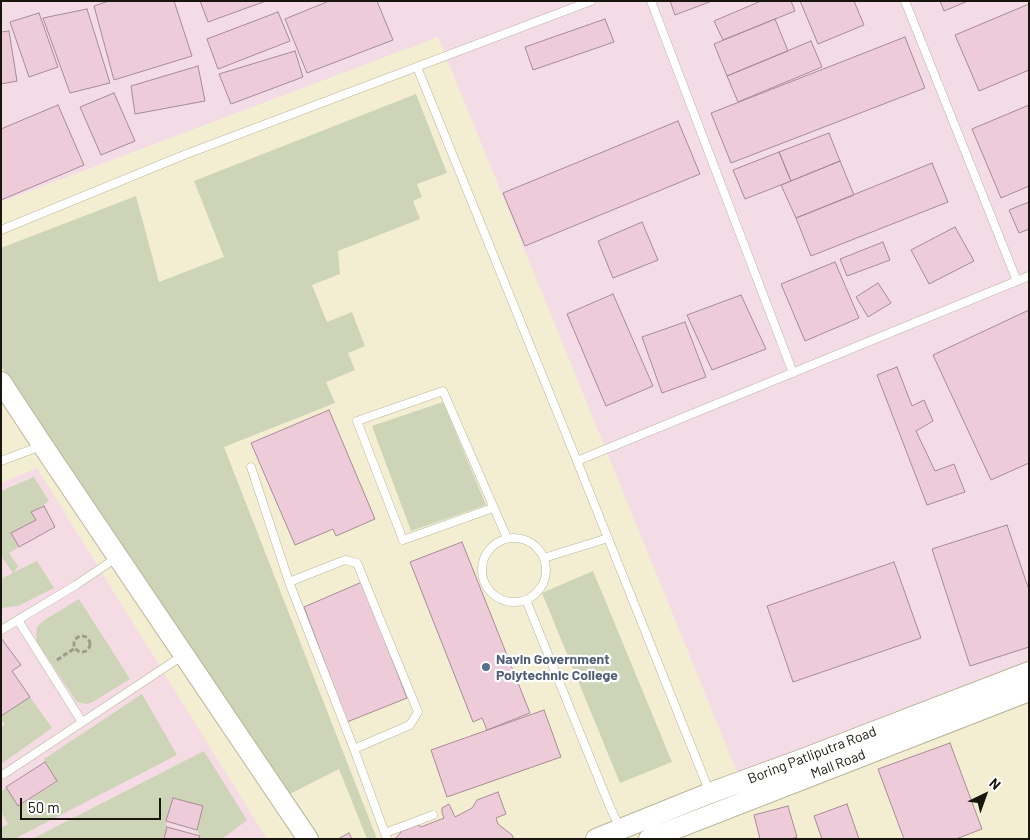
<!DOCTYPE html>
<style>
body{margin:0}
#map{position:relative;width:1030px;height:840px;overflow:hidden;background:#f3eed2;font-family:Barlow,sans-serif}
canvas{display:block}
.frame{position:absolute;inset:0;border:2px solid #19170d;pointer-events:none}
.north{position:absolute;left:960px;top:770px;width:50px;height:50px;-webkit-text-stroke:4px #fff;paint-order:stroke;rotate:42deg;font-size:14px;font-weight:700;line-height:20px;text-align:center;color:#19170d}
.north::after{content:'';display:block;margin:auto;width:18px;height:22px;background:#19170d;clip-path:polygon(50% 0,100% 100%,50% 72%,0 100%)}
.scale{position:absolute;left:20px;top:798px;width:141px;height:22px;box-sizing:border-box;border:2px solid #19170d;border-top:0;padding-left:6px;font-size:15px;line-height:18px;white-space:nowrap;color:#19170d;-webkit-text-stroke:4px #fff;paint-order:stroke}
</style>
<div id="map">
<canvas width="1030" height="840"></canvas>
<div class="frame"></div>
<div class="north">N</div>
<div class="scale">50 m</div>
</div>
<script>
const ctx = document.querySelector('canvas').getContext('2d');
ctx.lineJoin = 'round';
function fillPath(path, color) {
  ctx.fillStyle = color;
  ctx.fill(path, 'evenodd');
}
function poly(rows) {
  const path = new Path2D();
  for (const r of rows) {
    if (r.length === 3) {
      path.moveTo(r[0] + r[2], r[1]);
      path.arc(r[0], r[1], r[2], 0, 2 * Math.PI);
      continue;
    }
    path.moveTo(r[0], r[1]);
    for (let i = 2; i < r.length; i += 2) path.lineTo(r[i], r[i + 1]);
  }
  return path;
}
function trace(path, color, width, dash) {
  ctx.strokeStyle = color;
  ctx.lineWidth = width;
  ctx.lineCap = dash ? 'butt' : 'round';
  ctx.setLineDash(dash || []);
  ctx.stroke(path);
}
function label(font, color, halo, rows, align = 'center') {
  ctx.font = font + ' Barlow,sans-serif';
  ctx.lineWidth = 4.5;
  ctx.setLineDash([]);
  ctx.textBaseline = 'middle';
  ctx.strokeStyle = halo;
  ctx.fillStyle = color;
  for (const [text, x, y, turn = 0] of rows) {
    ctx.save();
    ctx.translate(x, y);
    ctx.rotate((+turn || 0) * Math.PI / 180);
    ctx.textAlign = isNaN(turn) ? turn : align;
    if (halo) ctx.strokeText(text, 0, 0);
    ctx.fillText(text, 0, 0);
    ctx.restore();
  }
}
fillPath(poly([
 [1,1,1029,1,1029,667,737,772,438,37,1,202]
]), '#f4dce7');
fillPath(poly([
 [37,468,267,839,1,839,1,483]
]), '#f5dce4');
fillPath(poly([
 [416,94,447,173,417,184,422,197,413,201,420,219,338,251,340,274,312,285,327,322,352,312,365,346,348,353,355,370,326,382,335,403,224,447,377,839,367,839,339,769,288,795,1,366,1,248,136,196,159,282,224,257,194,181],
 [443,402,486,505,411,531,372,426],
 [34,477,49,501,32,512,36,520,12,533,19,547,9,553,18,566,14,572,37,561,54,588,18,606,1,608,1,579,13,573,1,556,1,491],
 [593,571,672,762,620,783,542,593],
 [79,599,130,679,91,703,85,704,77,702,37,642,36,634,37,627,43,621],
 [142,694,177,755,14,839,1,839,1,828,8,824,1,811,1,792,6,787,19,806,57,782,44,759],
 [30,697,52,728,1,764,1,727,5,725,1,719,1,716],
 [204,751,247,820,222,839,199,839,200,836,197,830,203,806,173,798,166,821,167,827,164,839,32,839]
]), '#ced4b7');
const building = poly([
 [109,1,174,1,192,56,114,80,94,6,109,1],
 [200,1,266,1,208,22,200,1],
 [329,1,377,1,393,40,307,73,285,19,329,1],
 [670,1,712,1,675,15,670,1],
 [761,1,791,1,795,11,723,40,714,21,761,1],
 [800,1,854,1,864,25,818,44,800,1],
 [940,1,968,1,944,11,940,1],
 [1029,4,1029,70,979,91,955,35,1029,4],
 [87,9,110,83,70,93,43,18,87,9],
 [278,12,290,41,218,69,207,39,278,12],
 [39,13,58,67,29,77,10,22,39,13],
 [605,19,614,42,533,70,525,47,605,19],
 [775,19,788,51,727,76,714,44,775,19],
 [9,31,17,81,1,84,1,32,9,31],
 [905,37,925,88,731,163,711,113,905,37],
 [811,41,822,67,738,102,727,76,811,41],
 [295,51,303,77,231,104,219,74,295,51],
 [198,66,205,101,135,114,131,86,198,66],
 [114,93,135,141,101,155,80,107,114,93],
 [58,105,84,165,1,200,1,129,58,105],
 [1029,105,1029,186,1001,198,972,129,1029,105],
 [678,121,700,174,525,246,503,193,678,121],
 [829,133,840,161,791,181,779,152,829,133],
 [779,152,791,181,745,199,733,170,779,152],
 [840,161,854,195,796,218,781,185,840,161],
 [932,163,948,202,811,256,796,218,932,163],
 [1029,202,1029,229,1019,233,1009,210,1029,202],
 [642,222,658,260,613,278,598,241,642,222],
 [955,227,974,261,929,284,911,250,955,227],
 [883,242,890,260,847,276,840,259,883,242],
 [835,262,859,318,805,341,781,284,835,262],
 [878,283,891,303,868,317,856,297,878,283],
 [613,294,653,386,606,406,567,314,613,294],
 [741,295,766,349,712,370,687,315,741,295],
 [1029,310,1029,463,991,480,933,355,1029,310],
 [685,322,706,377,662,393,642,337,685,322],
 [897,367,912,406,924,400,933,421,916,431,935,471,954,464,965,492,927,505,877,375,897,367],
 [329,410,375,519,336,536,333,529,295,545,251,443,329,410],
 [44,506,55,527,19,547,11,533,36,520,31,512,44,506],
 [1007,525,1029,590,1029,647,970,666,932,549,1007,525],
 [462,542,530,713,487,730,482,718,473,722,410,562,462,542],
 [894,562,921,638,793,682,767,606,894,562],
 [362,582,407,698,347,722,304,607,362,582],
 [1,638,21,665,12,671,30,697,1,716,1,638],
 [544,710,561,757,447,797,431,750,544,710],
 [950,743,982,829,956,839,904,839,878,769,950,743],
 [45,762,57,781,18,806,6,787,45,762],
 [498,792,506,814,496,818,498,824,512,835,514,839,395,839,402,831,418,825,421,827,444,818,442,813,442,808,449,804,455,817,472,808,477,800,498,792],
 [173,798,203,806,197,830,166,821,173,798],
 [847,804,859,839,822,839,814,816,847,804],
 [788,806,797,837,791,839,760,839,754,815,788,806],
 [167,827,200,836,199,839,164,839,167,827],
 [349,833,352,839,338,839,349,833]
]);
fillPath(building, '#edcbd9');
trace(building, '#a78b96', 1);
const service = poly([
 [651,1,793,373],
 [905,1,1017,281],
 [417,67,577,461,710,793],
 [1,230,184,155,591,1],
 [1,461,41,446],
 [577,461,1029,276],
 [251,467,289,582,354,749,387,839],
 [493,508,403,540,357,421,443,391,507,538],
 [514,570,32],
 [544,558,608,538],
 [289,582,345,560,357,563,418,712,410,725,354,749],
 [526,600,610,807,620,828],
 [18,620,82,722],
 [1,630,76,585,116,558],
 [4,774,182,656],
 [385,833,433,815]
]);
const tertiary = poly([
 [1,382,43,446,308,839],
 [596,839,710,793,803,759,1029,672],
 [649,839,1029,691]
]);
trace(service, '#b9b59a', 9);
trace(tertiary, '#b9b59a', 22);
trace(poly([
 [82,644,8],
 [57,660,75,648]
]), '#9f9c87', 3, [5, 2.5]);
trace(service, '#fff', 8);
trace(tertiary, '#fff', 20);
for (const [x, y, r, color] of [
 [486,667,5,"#5c6f8a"]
]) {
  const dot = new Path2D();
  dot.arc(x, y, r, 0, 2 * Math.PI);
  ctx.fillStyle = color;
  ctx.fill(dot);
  trace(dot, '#fff', 2);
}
label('bold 14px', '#4e5e75', '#fff', [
 ["Navin Government",496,659],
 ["Polytechnic College",496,675]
], 'left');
label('14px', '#19170d', '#fff', [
 ["Boring Patliputra Road",812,755,-21],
 ["Mall Road",838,764,-21]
]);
</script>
